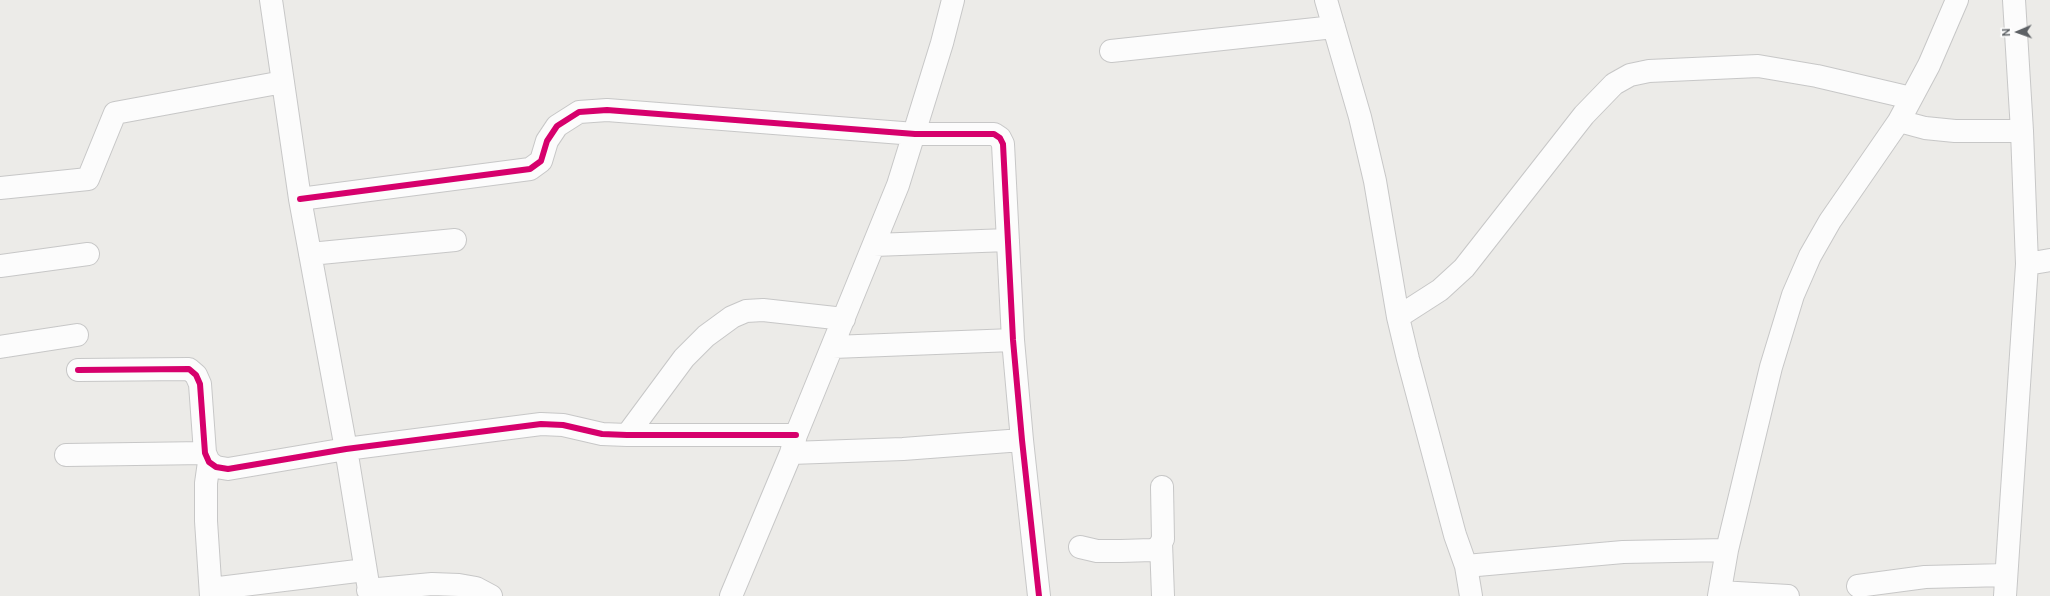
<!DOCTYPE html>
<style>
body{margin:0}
#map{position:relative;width:2050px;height:596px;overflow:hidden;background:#ecebe8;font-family:"DM Sans",sans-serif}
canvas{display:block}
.north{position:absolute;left:1998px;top:12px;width:40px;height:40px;-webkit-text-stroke:3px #fff;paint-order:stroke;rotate:268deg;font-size:11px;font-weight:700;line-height:16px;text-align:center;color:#5d6165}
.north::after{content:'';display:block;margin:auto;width:14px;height:18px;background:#5d6165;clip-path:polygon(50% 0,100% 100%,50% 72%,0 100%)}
</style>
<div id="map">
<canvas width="2050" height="596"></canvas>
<div class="north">N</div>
</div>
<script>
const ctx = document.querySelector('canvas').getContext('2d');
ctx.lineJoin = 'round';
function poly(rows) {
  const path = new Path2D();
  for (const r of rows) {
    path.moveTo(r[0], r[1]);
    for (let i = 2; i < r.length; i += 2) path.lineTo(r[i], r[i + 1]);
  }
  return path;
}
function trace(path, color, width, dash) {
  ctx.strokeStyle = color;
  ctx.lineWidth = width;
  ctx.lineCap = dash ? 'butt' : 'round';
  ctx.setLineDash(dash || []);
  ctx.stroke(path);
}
const minor = poly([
 [271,0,300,199,346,449,370,596],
 [1326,0,1360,117,1375,181,1398,317,1408,359,1455,535,1466,566,1471,596],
 [1111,51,1334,27],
 [1899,121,1925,128,1955,131,2022,131],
 [0,188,88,179,115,113,283,82],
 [300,199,530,169,541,161,547,141,557,126,579,112,607,110,915,134,994,134,1000,138,1003,144,1013,340,1022,440,1039,596],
 [874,245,1008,240],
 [310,254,455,240],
 [2027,264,2050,260],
 [0,266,88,254],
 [1398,317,1440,290,1464,268,1584,115,1614,84,1630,75,1649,71,1758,66,1817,76,1911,98],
 [0,347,77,335],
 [833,347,1013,340],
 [78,370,189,369,196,375,200,384,205,453,209,462,216,467,228,469,346,449,541,424,563,425,602,434,627,435,796,435],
 [627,435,684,358,706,336,732,317,746,311,763,310,844,319],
 [791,453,903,449,1022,440],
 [66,455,205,453],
 [209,462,206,483,206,521,211,596],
 [1161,543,1163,596],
 [1080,547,1097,551,1121,551,1152,550,1159,547,1163,539,1162,487],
 [1466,566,1623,552,1727,550],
 [1858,586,1925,577,2006,575],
 [211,589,365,570],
 [368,590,432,584,459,585,476,588,491,596],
 [1720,592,1788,596],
 [731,596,791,453,796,435,898,185,942,43,953,0],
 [1719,596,1727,550,1771,367,1793,295,1810,256,1830,221,1899,121,1929,65,1957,0],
 [2005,596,2027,264,2022,131,2014,0]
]);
trace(minor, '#c7c7c7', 24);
trace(minor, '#fcfcfc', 22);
trace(poly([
 [300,199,530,169,541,161,547,141,557,126,579,112,607,110,915,134,994,134,1000,138,1003,144,1013,340,1022,440,1039,596],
 [78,370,189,369,196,375,200,384,205,453,209,462,216,467,228,469,346,449,541,424,563,425,602,434,627,435,796,435]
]), '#d6006c', 6);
</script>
